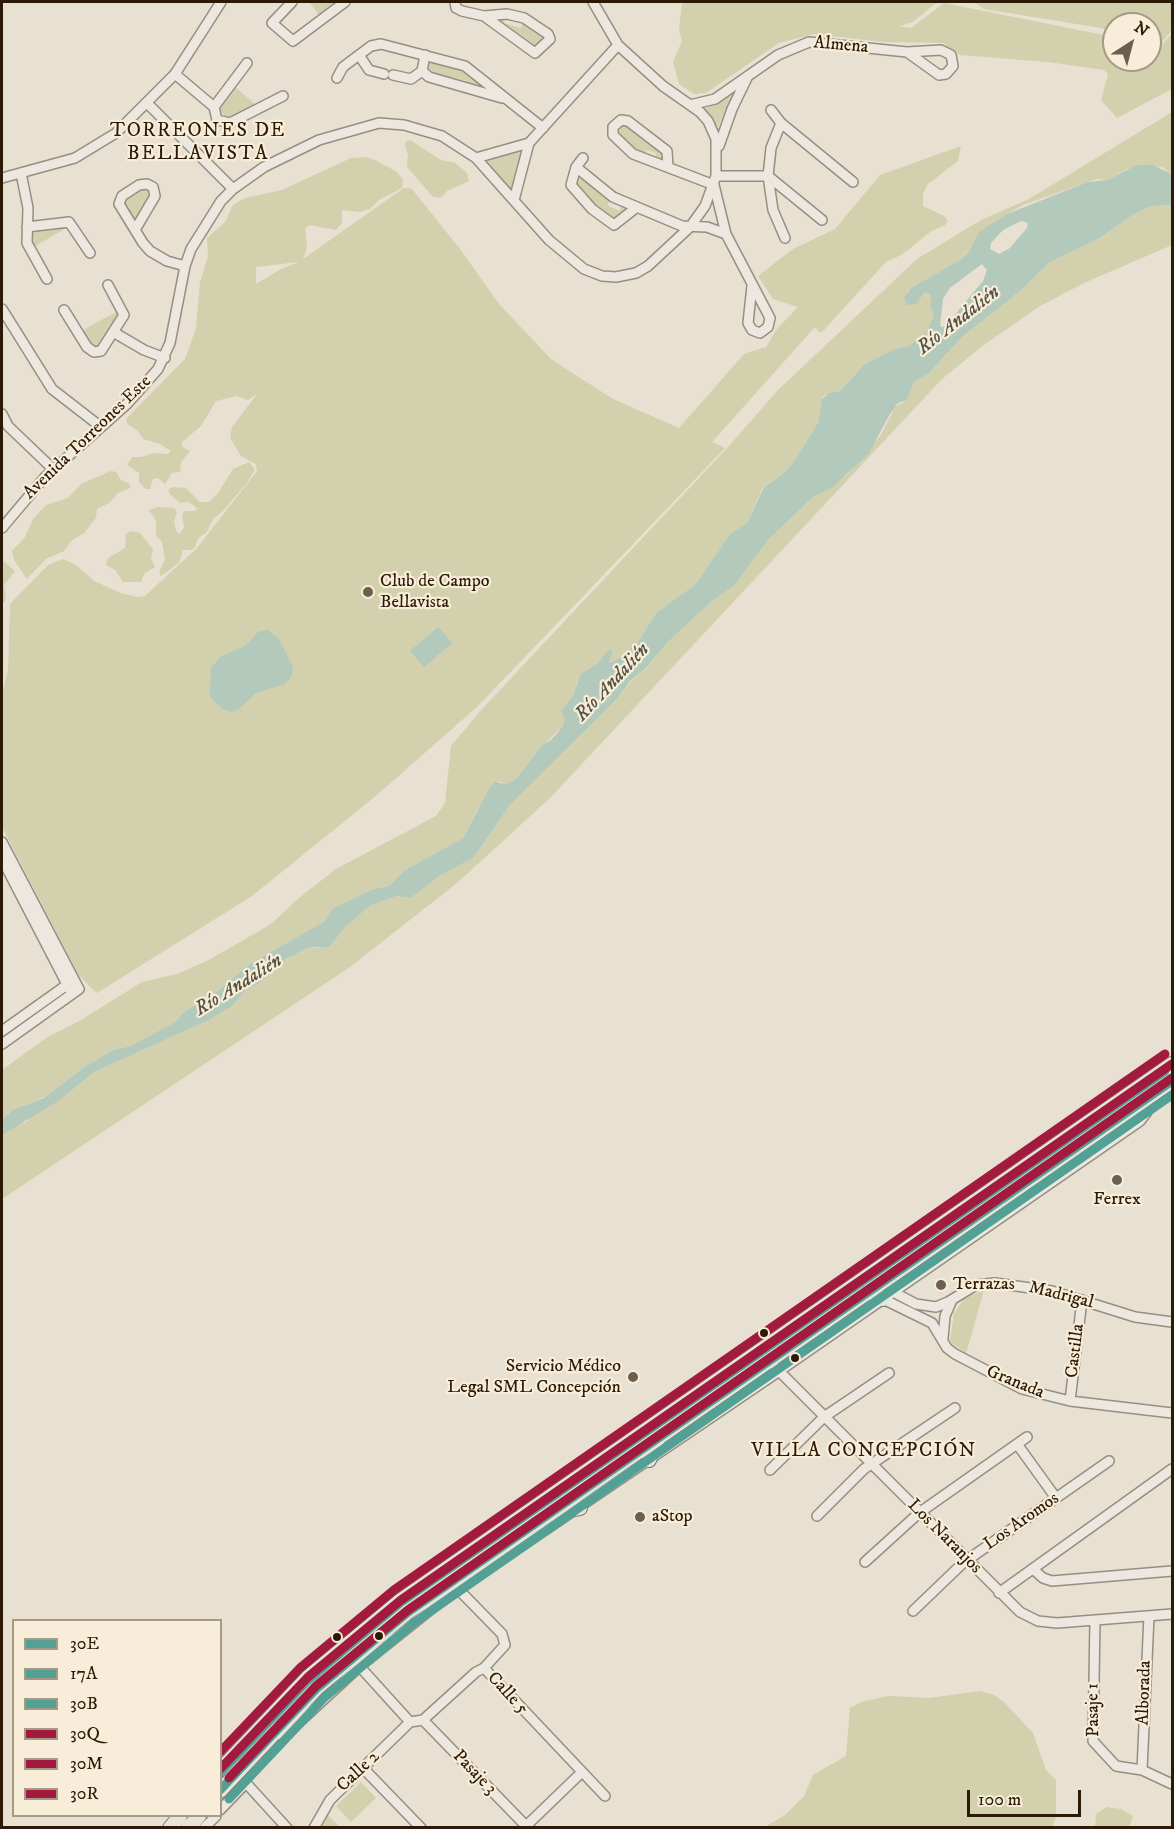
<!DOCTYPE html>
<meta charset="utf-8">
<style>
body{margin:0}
#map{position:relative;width:1174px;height:1829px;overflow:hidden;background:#e8e0d0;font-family:"IM FELL DW Pica",serif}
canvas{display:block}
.frame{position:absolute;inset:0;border:3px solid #2d1a06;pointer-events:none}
.legend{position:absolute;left:12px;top:1619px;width:210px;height:198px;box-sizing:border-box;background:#f7edd9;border:2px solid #a69985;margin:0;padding:8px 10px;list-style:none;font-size:18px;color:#2d1a06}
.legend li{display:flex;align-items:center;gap:12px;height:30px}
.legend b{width:30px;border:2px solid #a69985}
.north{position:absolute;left:1102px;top:12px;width:60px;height:60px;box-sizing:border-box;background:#f7edd9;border:2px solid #a69985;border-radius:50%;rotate:36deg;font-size:16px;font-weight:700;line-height:24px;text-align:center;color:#2d1a06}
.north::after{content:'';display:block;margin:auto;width:21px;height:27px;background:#6e5f4d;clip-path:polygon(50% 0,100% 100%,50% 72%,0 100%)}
.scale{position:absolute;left:967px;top:1790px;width:114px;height:27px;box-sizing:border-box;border:3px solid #2d1a06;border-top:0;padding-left:8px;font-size:18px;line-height:21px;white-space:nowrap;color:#2d1a06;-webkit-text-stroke:4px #f7edd9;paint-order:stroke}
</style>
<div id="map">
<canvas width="1174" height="1829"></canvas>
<div class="frame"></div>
<ul class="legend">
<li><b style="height:8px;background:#53a095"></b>30E</li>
<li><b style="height:8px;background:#53a095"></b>17A</li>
<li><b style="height:8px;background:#53a095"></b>30B</li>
<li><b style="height:8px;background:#a31a3f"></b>30Q</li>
<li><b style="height:8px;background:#a31a3f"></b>30M</li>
<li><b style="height:8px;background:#a31a3f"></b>30R</li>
</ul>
<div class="north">N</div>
<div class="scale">100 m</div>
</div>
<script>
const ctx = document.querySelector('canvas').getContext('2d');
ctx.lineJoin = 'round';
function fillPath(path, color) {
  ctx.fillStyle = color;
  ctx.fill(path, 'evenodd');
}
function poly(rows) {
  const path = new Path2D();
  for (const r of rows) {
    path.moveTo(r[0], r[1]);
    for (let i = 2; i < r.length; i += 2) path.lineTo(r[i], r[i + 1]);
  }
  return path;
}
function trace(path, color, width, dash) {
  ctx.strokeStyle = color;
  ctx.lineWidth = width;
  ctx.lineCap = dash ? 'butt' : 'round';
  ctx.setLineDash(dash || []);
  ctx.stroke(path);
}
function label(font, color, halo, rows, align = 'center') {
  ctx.font = font + ' "IM FELL DW Pica",serif';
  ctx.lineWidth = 4.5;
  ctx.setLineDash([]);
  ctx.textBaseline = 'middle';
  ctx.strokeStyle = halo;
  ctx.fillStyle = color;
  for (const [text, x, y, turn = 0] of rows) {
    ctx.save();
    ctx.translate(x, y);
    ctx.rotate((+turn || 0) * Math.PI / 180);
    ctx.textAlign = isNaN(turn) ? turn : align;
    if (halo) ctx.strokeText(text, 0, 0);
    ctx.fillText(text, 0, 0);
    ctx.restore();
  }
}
fillPath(poly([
 [309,2,341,2,320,16],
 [682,2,937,2,913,22,899,26,911,28,944,3,1114,37,1114,60,1150,60,1150,51,1159,48,1172,33,1172,89,1117,118,1101,100,1108,74,1104,70,1048,62,960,55,943,43,883,42,814,34,779,43,706,93,694,94,679,84,673,62,682,41,679,30],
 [974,2,1172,2,1172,23,1171,31,1163,41,1150,48,1150,24,1114,24,1114,33,1101,28,984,9],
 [496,17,505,18,504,23,521,28,523,21,547,36,538,50,495,21],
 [430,61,463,67,493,91,470,86,467,81,452,77,447,80,429,75,425,70],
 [235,87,256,105,227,121,220,108],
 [729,93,732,95,718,127,704,109,716,104],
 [1172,112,1172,174,1162,167,1127,169,1107,180,1097,179,1023,205,1007,214,960,260,911,288,907,292,931,294,930,306,934,315,927,332,909,346,894,349,864,365,840,391,825,395,822,398,818,423,793,463,783,474,763,487,747,523,730,534,696,584,656,613,638,642,620,658,607,663,613,652,609,649,597,664,578,680,572,697,561,711,566,720,563,726,538,750,516,779,506,784,498,781,478,808,463,838,405,870,389,886,373,889,332,909,325,921,248,965,207,1000,186,1010,175,1022,132,1046,113,1050,84,1067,47,1096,14,1109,2,1119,2,1070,46,1038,81,1020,142,982,177,974,209,960,271,924,300,897,336,869,436,816,445,803,451,746,483,708,729,446,778,390,917,259,981,220,1029,199],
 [623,122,663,151,664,163,655,159,656,153,647,150,645,154,633,151,615,134,615,130],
 [410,140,441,160,455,163,467,173,469,181,447,191,441,198,433,197,407,167,408,155,405,146,406,141],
 [961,146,958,161,928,184,923,194,923,206,944,216,948,221,945,225,930,232,903,254,886,262,823,331,820,333,815,327,712,442,725,448,478,706,377,795,252,896,97,993,91,988,78,974,2,827,2,693,8,671,10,604,48,565,63,559,76,565,94,581,121,593,137,597,145,596,197,548,257,471,256,464,241,456,230,438,232,427,257,394,248,400,237,396,216,401,201,426,182,442,182,447,190,451,181,462,180,472,172,473,165,484,158,478,153,479,150,489,145,489,139,482,139,473,127,465,132,457,141,457,154,453,168,454,171,451,160,444,143,439,138,431,127,424,126,419,185,359,196,328,200,282,208,256,207,238,225,222,233,205,245,198,282,190,351,158,366,157,375,160,397,172,403,180,402,188,379,200,370,209,360,212,342,210,342,223,336,230,309,225,305,228,307,248,303,259,404,188,412,189,460,249,499,304,551,359,613,399,679,428,744,354,766,347,776,330,798,307,773,299,758,276,793,249,835,229,880,175],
 [299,262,281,269,256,284,256,267],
 [519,150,523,152,513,188,510,189,487,161],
 [581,175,609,199,608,206,620,211,621,205,630,207,612,223,574,188,578,176],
 [144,188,148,188,152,194,138,221,134,220,123,201],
 [1172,205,1172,245,1084,283,1040,306,981,347,942,379,550,798,457,883,350,967,2,1199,2,1135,8,1129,26,1122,36,1113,60,1100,94,1072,209,1020,232,1006,246,990,260,983,281,962,311,947,319,948,371,905,397,896,411,898,441,875,473,858,510,805,617,699,631,681,647,668,669,641,712,601,734,586,768,540,813,497,847,475,881,435,895,407,907,400,914,382,929,373,962,337,1020,291,1050,262,1098,239,1134,214,1152,206],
 [64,225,68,227,32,248,31,232],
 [118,311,120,314,101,344,97,347,91,344,83,330],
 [249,462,255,470,246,484,222,512,214,518,206,533,198,538,195,547,192,550,183,550,179,563,161,576,159,572,165,559,162,542,156,535,156,521,149,510,158,507,174,508,177,512,174,521,176,531,180,534,184,527,182,514,185,511,195,511,197,508,189,502,180,503,170,494,168,490,172,487,186,488,200,502,209,502,218,493,233,469],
 [111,471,116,472,121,480,130,484,130,488,118,493,109,503,97,509,96,518,84,533,72,540,64,551,46,559,27,579,14,560,12,551,25,537,33,519,46,505,68,498,81,484],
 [130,531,140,533,153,549,151,558,155,567,144,574,141,582,123,582,115,570,106,565,108,558,125,548,126,534],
 [2,560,15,571,4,585,6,599,4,603,2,602],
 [984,1290,966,1354,950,1341,954,1313,964,1299],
 [980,1691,994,1695,1004,1702,1033,1733,1046,1770,1056,1780,1056,1818,1052,1827,765,1827,785,1815,804,1796,813,1775,846,1756,850,1708,861,1702,888,1696,929,1698],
 [361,1782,376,1798,351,1822,336,1806],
 [1107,1807,1121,1809,1133,1816,1129,1827,1095,1827,1096,1814],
 [327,1814,340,1827,320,1827]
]), '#d3d0ad');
fillPath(poly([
 [1137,165,1152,165,1172,174,1172,205,1152,206,1134,214,1098,239,1050,262,1020,291,962,337,929,373,914,382,907,400,898,403,890,414,869,453,833,487,813,497,768,540,734,586,712,601,669,641,647,667,630,681,617,699,510,805,473,858,441,875,411,898,397,896,371,905,345,927,329,947,311,947,286,959,260,983,246,990,232,1006,209,1020,94,1072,60,1100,2,1135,2,1119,14,1109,44,1098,84,1067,113,1050,131,1046,175,1022,186,1010,207,1000,248,965,325,921,332,909,373,889,389,886,405,870,463,838,490,787,495,782,506,784,516,779,542,745,551,740,563,726,565,720,561,711,572,697,581,674,597,664,609,649,613,652,608,663,620,658,638,642,656,613,696,584,730,534,747,523,764,487,783,474,793,463,818,423,822,399,829,393,840,391,864,365,894,349,909,346,927,332,934,315,930,306,931,294,924,293,916,304,907,305,904,298,911,288,960,260,969,252,979,232,1007,214,1088,182,1107,180],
 [1021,221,1028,223,1027,228,1010,248,999,254,990,249,991,243,1003,230],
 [982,264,987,270,983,281,949,322,943,327,940,326,943,299,950,288],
 [438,627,452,643,424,667,410,651],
 [268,630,279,639,293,667,292,676,285,684,256,693,239,709,232,712,223,709,210,697,211,668,221,656,245,646,258,632]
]), '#b2c9bc');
const minor = poly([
 [292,2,272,23,293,41,345,2],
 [455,2,456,8,462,11,484,16,507,14,524,18,548,34,550,39,535,53,484,16],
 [359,55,369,70,384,74],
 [247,63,214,107,217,120,230,123,283,96],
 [422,71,429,77,502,98],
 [175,74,214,107],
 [393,75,411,79,422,71,425,55],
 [337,78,343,67,371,46,381,44,465,66,543,128],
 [148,104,233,189],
 [690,105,715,99,778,55,809,42,907,52,941,50,951,55,953,66,946,74,939,75,907,52],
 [771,110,781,123,853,182],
 [781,123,771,148,768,176,773,210,785,238],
 [719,146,732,109,747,78],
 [476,158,529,143],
 [583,158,576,167,571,185,592,209,614,225,637,207],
 [576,167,613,197,682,226,707,227,726,234],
 [668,167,667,151,628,121,621,120,613,127,613,135,633,154,714,185,726,234,770,318,768,327,760,333,752,330,748,323,752,286],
 [21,173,28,208,27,243,47,279],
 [716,176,768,176,822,220],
 [2,178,75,158,116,133,175,74,221,2],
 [514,200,529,143,618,45],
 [27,227,69,222,90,253],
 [135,230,155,196,153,187,147,184,139,185,122,196,119,204,143,243,150,251,167,261,185,266],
 [2,309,52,389,101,427],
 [64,310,87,347,94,352,101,351,124,315,108,285],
 [115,333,144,350,165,358],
 [2,414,8,426,53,469],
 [2,528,45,477,127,404,158,369,170,343,185,266,191,249,221,201,233,189,264,167,319,140,379,123,404,125,442,136,476,158,549,240,584,269,602,276,616,277,636,273,648,266,690,227,705,206,716,176,716,139,708,121,700,112,663,86,618,45,593,2],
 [2,842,79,989,2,1044],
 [2,859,72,994],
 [2,1031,71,982],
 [893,1292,916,1304,936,1307,948,1302,976,1285,995,1283,1052,1291,1135,1317,1172,1322],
 [883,1299,932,1323,947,1348,955,1354,1022,1389,1070,1401,1172,1413],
 [943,1338,945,1316,952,1300],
 [775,1367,1020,1612,1038,1621,1057,1623,1172,1614],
 [1070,1401,1082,1300],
 [1017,1444,1056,1498],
 [770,1470,824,1417,889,1373],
 [817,1516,864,1469,955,1408],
 [865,1562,919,1513,1027,1437],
 [1033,1569,1043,1578,1052,1581,1172,1571],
 [999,1593,1172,1469],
 [913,1611,963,1563,1109,1461],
 [1095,1620,1093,1741,1116,1766,1142,1770,1172,1784],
 [342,1647,410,1722],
 [484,1668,605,1796],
 [423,1720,526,1826],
 [410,1722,423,1720,476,1672,484,1668,505,1645,502,1634,458,1589],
 [283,1737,360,1666,445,1598,772,1376,1140,1121,1147,1112],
 [363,1768,421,1828],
 [1142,1770,1149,1616],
 [220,1810,246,1783,287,1828],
 [204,1828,216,1816],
 [314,1828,330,1800,410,1722],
 [524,1828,582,1772]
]);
const highway = poly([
 [868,1291,883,1299],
 [649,1460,658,1439],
 [553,1512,580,1508],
 [220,1770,308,1677,401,1600,1172,1064],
 [220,1791,317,1688,408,1612,1172,1081],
 [170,1828,180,1816],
 [188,1828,199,1816]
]);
trace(minor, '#958e82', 12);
trace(highway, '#7a7368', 16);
trace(minor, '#ece8e0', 9);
trace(highway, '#e9e4db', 14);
trace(poly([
 [220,1790,317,1688,408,1612,1172,1081]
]), '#53a095', 9);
trace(poly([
 [229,1799,325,1697,415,1622,1172,1095]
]), '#53a095', 9);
trace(poly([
 [220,1773,308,1680,401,1602,1165,1071]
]), '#53a095', 9);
trace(poly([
 [220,1769,308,1677,401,1600,1172,1064]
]), '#a31a3f', 9);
trace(poly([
 [229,1778,316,1686,408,1610,1172,1078]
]), '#a31a3f', 9);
trace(poly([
 [220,1752,300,1668,394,1590,1165,1054]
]), '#a31a3f', 9);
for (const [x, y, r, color] of [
 [368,592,6,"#6e5f4d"],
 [1117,1180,6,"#6e5f4d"],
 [941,1285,6,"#6e5f4d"],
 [764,1333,5,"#2d1a06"],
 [795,1358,5,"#2d1a06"],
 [633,1377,6,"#6e5f4d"],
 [640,1517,6,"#6e5f4d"],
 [379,1636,5,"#2d1a06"],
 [337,1637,5,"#2d1a06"]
]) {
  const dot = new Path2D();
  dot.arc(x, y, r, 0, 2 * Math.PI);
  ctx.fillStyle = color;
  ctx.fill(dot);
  trace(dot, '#f7edd9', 2);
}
label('18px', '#2d1a06', '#f7edd9', [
 ["Almena",841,46,5],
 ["Avenida Torreones Este",88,438,-44],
 ["Madrigal",1061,1296,14],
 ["Castilla",1076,1351,-83],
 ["Granada",1015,1383,22],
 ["Los Aromos",1022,1522,-35],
 ["Los Naranjos",944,1537,45],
 ["Alborada",1145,1693,-88],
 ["Calle 5",507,1694,47],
 ["Pasaje 1",1094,1710,-91],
 ["Calle 2",359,1772,-43],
 ["Pasaje 3",474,1773,46]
]);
label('18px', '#2d1a06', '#f7edd9', [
 ["Club de Campo",380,582],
 ["Bellavista",380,603],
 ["Ferrex",1117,1200,"center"],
 ["Terrazas",953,1285],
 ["Servicio Médico",621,1367,"right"],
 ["Legal SML Concepción",621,1388,"right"],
 ["aStop",652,1517]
], 'left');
ctx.letterSpacing = '1.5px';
label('20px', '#2d1a06', '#f7edd9', [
 ["TORREONES DE",198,132],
 ["BELLAVISTA",198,155],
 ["VILLA CONCEPCIÓN",864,1452]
]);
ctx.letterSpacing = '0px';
label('italic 20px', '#545443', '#f7edd9', [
 ["Río Andalién",959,321,-38],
 ["Río Andalién",613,683,-47],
 ["Río Andalién",239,986,-32]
]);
</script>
